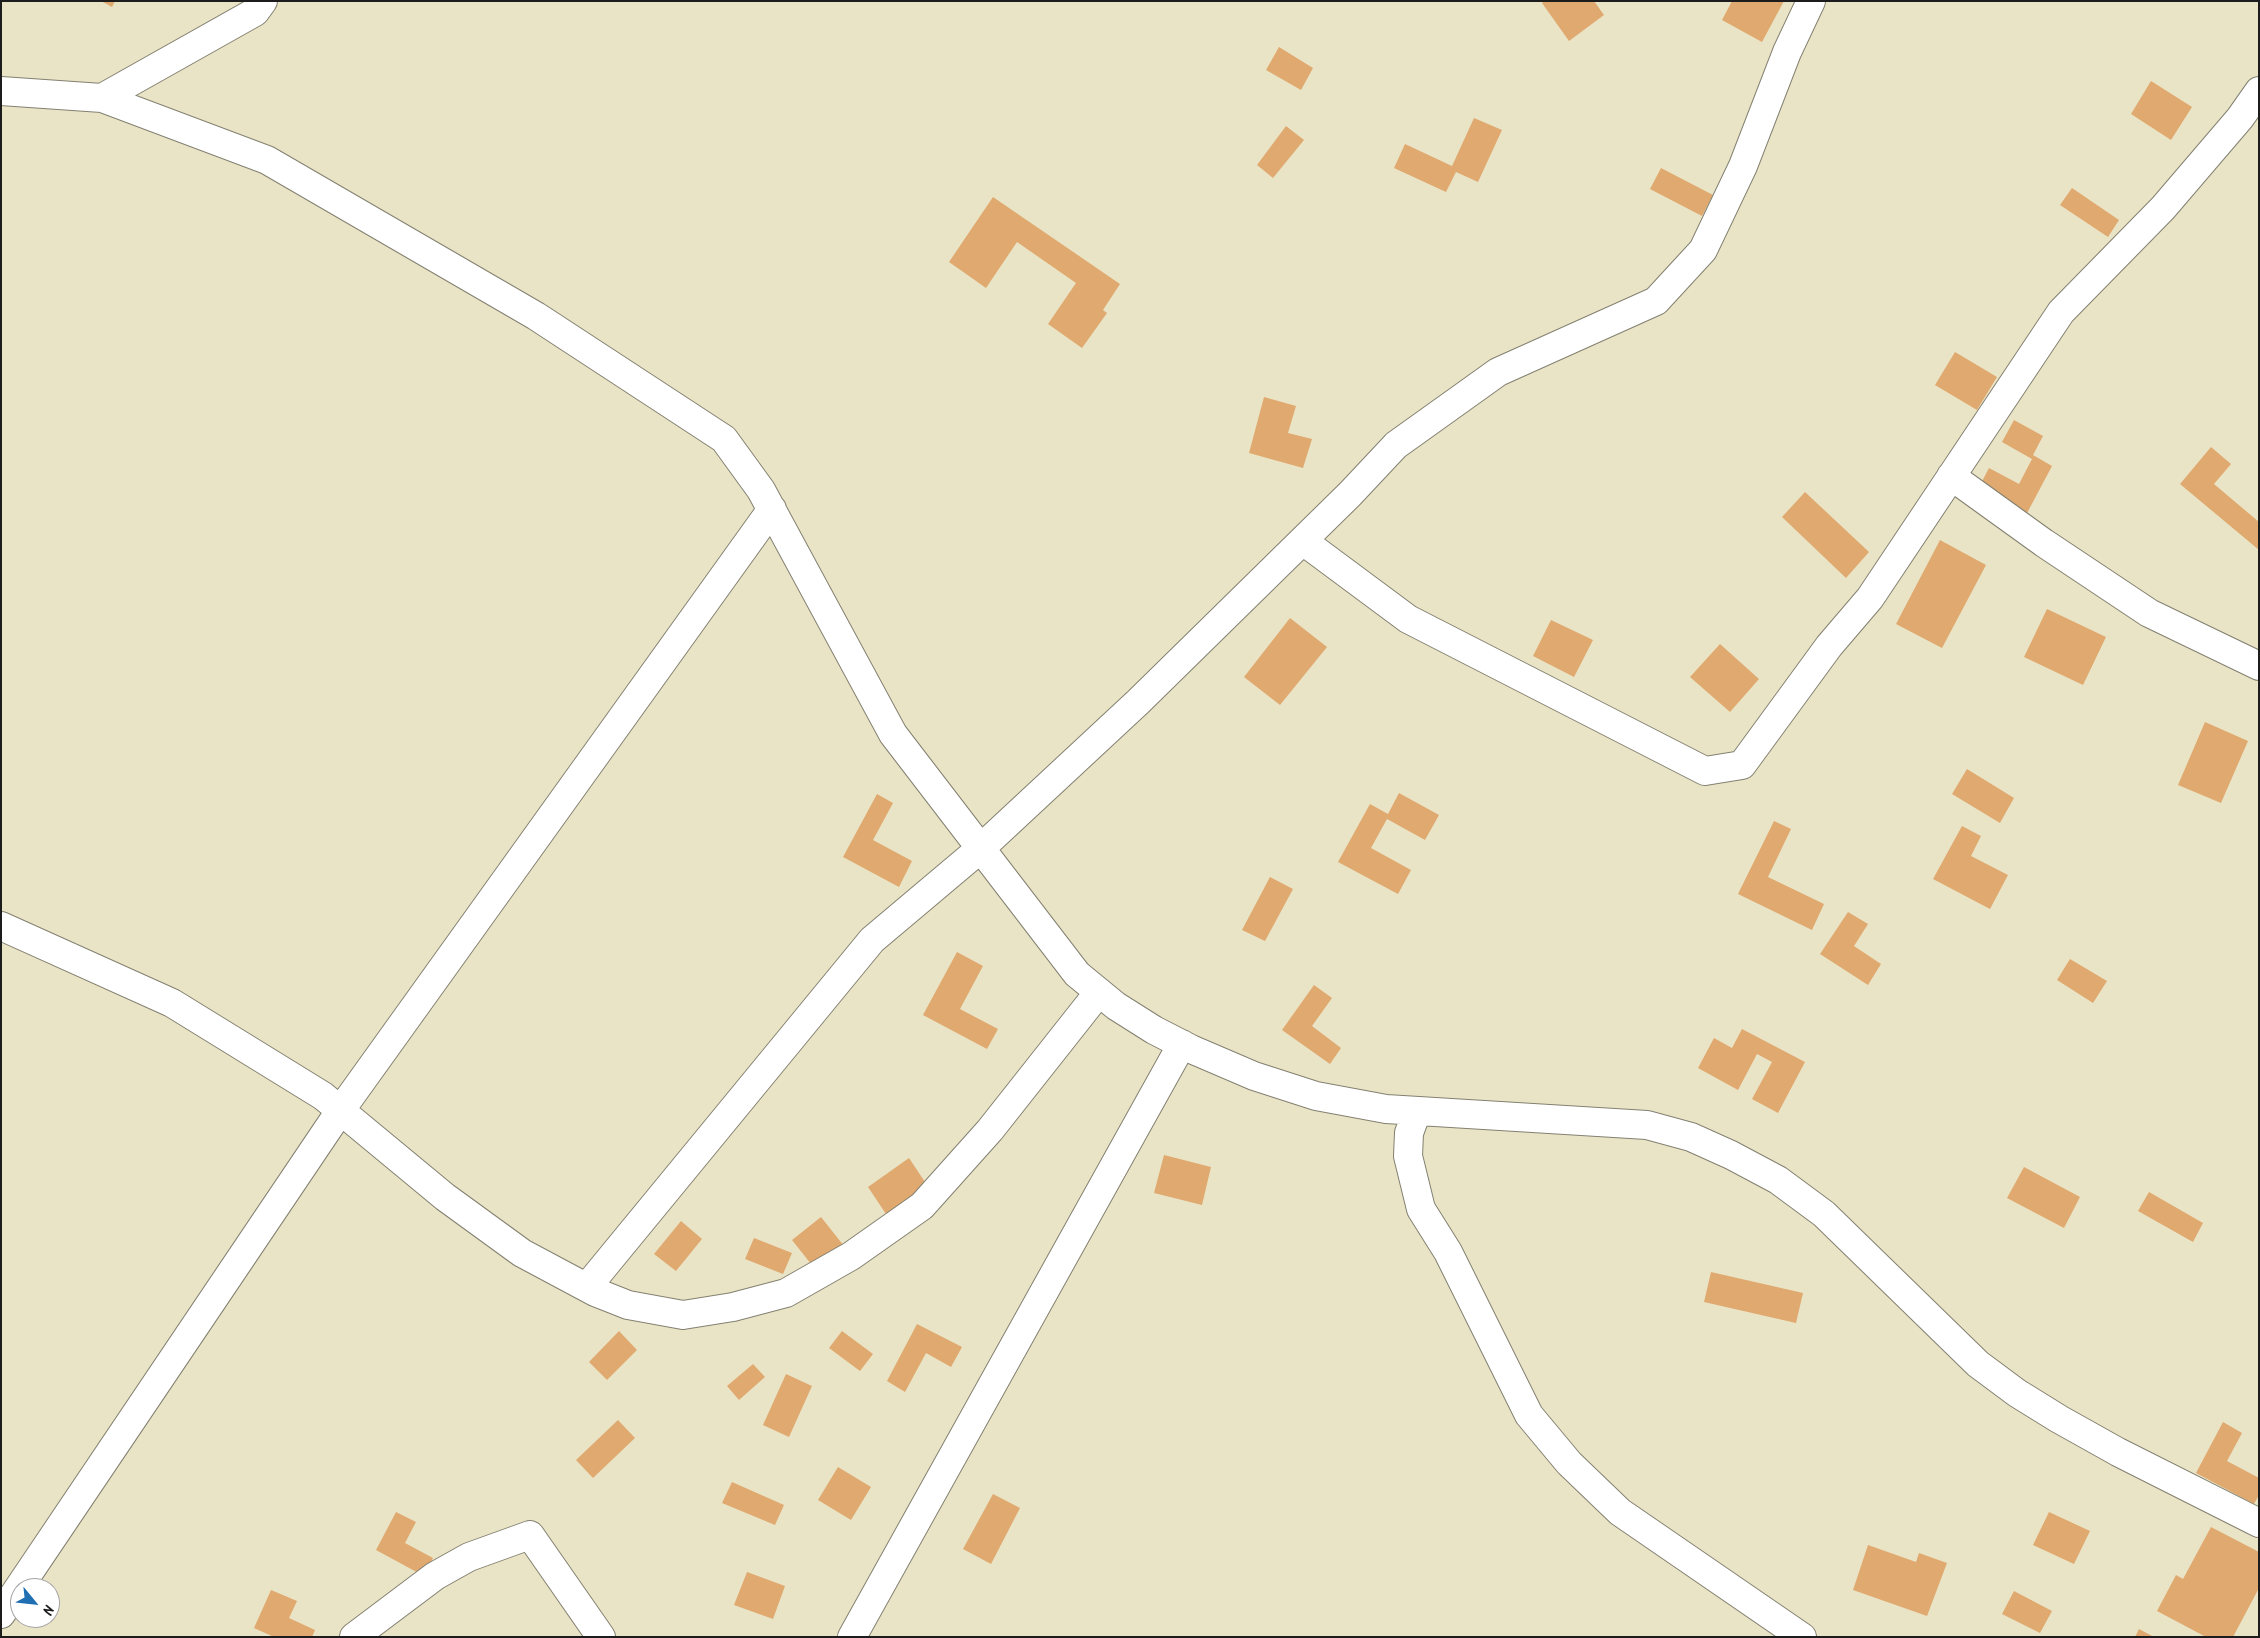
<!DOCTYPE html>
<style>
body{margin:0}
#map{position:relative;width:2260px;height:1638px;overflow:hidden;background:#eae4c6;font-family:Kalam,sans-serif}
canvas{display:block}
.frame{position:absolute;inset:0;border:2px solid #1c1c1c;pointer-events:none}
.north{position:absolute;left:10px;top:1578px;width:50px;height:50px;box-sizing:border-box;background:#fff;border:1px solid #a4a4a4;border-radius:50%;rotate:118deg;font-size:14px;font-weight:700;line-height:20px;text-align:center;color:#1c1c1c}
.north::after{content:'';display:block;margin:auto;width:18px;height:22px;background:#1f6fb2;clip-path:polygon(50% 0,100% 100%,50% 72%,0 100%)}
</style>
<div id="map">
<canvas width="2260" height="1638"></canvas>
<div class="frame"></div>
<div class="north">N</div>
</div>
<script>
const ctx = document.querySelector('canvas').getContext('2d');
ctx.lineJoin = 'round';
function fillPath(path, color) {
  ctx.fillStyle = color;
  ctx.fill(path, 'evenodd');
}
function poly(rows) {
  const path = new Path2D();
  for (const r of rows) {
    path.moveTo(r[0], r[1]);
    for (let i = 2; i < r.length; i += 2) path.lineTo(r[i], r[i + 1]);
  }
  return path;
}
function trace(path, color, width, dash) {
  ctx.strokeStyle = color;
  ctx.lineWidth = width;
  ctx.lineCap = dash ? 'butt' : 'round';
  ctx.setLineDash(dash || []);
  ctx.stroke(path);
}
fillPath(poly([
 [101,1,115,1,112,7],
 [1544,1,1594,1,1604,15,1569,41,1542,3],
 [1732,1,1784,1,1762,42,1722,20],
 [1279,47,1313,68,1301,90,1266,70],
 [2151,81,2192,107,2171,140,2131,114],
 [1474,118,1502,130,1478,182,1456,172,1446,192,1394,168,1405,144,1452,166],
 [1286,126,1304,140,1273,178,1257,165],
 [1661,168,1713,195,1702,216,1650,189],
 [2072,188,2119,220,2108,237,2060,205],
 [993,197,1120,284,1103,310,1107,313,1082,348,1048,324,1076,283,1017,242,986,288,949,262],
 [1955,352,1997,377,1977,410,1935,385],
 [1264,397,1296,406,1288,433,1312,439,1303,468,1249,453],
 [2014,420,2043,436,2033,455,2052,466,2026,515,1978,489,1989,468,2019,484,2032,459,2002,442],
 [2211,447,2231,464,2214,484,2259,522,2259,550,2180,484],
 [1805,492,1869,552,1846,578,1782,517],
 [1940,540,1986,565,1942,648,1896,624],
 [2047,609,2106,637,2083,685,2024,657],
 [1290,618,1327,647,1280,705,1244,677],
 [1551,620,1593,640,1574,677,1533,656],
 [1720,644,1759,679,1730,712,1690,677],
 [2205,722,2248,741,2221,803,2178,785],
 [1967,769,2014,798,2000,823,1952,794],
 [1399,793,1439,815,1425,840,1387,819,1371,848,1411,870,1398,894,1338,862,1370,804,1388,814],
 [877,794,893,803,873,840,912,861,899,887,843,857],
 [1774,821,1791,829,1768,877,1824,904,1812,930,1738,894],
 [1962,826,1981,836,1971,856,2008,875,1990,909,1933,879],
 [1270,877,1293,889,1265,941,1242,930],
 [1848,912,1868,924,1854,946,1881,964,1868,985,1820,954],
 [957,952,983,966,960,1009,998,1029,987,1049,923,1015],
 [2070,959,2107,981,2093,1003,2057,980],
 [1314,985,1332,998,1312,1026,1341,1048,1330,1064,1282,1030],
 [1742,1029,1805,1062,1778,1113,1752,1099,1772,1062,1757,1054,1738,1090,1698,1068,1714,1038,1732,1048],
 [1164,1155,1211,1167,1202,1205,1154,1193],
 [909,1158,933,1194,892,1223,868,1187],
 [2024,1167,2080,1197,2064,1228,2007,1198],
 [2149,1192,2203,1223,2193,1242,2138,1211],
 [821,1217,844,1246,815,1269,792,1240],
 [681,1221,702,1239,676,1271,654,1254],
 [754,1238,792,1253,783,1274,745,1259],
 [1711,1272,1803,1293,1796,1323,1704,1302],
 [917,1324,962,1347,951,1367,926,1353,905,1392,887,1381],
 [619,1331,637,1350,607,1380,589,1362],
 [842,1331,873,1354,860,1371,829,1348],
 [753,1364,765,1377,739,1400,727,1386],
 [786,1374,812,1386,789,1437,763,1425],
 [618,1420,635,1438,593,1478,576,1460],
 [2223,1422,2242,1433,2227,1461,2259,1478,2259,1495,2254,1504,2196,1473],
 [838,1467,871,1487,851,1520,818,1500],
 [732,1482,784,1505,775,1525,722,1503],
 [993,1494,1020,1508,991,1564,963,1549],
 [396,1512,416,1522,405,1543,433,1558,424,1576,376,1550],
 [2049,1512,2090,1531,2074,1564,2033,1545],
 [2211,1527,2259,1552,2259,1588,2233,1637,2206,1637,2157,1611,2176,1575,2183,1579],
 [1868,1545,1916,1562,1919,1553,1947,1563,1927,1616,1853,1590],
 [747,1572,785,1586,773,1619,734,1605],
 [271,1590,297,1601,289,1618,315,1630,312,1637,274,1637,254,1628],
 [2014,1591,2052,1611,2040,1633,2002,1614],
 [2139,1629,2154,1637,2135,1637]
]), '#dfa96f');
const street = poly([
 [1,91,102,98,255,12,263,1],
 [102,98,267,160,536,316,724,439,761,490,893,734,1077,974,1116,1006,1154,1030,1191,1049,1254,1076,1316,1096,1386,1109,1647,1125,1691,1137,1731,1155,1778,1180,1824,1214,1978,1364,2017,1393,2059,1419,2118,1452,2259,1523],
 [1951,476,2044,543,2149,613,2259,666],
 [1303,541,1408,619,1705,771,1742,765,1829,646,1870,598,2061,312,2163,208,2240,118,2259,91],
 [1,926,172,1003,323,1096,445,1197,522,1253,595,1292,628,1305,683,1315,733,1307,786,1293,851,1256,922,1206,990,1130,1099,992],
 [1417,1111,1409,1133,1408,1156,1421,1209,1448,1252,1529,1415,1569,1463,1620,1512,1802,1637],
 [587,1287,872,940,980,849,1138,702,1350,494,1396,445,1498,372,1656,301,1703,250,1743,166,1787,52,1811,1],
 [1,1614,340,1111,772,509],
 [354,1637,435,1576,469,1557,530,1535,601,1637],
 [852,1637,1182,1044]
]);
trace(street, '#838071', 30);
trace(street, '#fff', 28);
</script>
